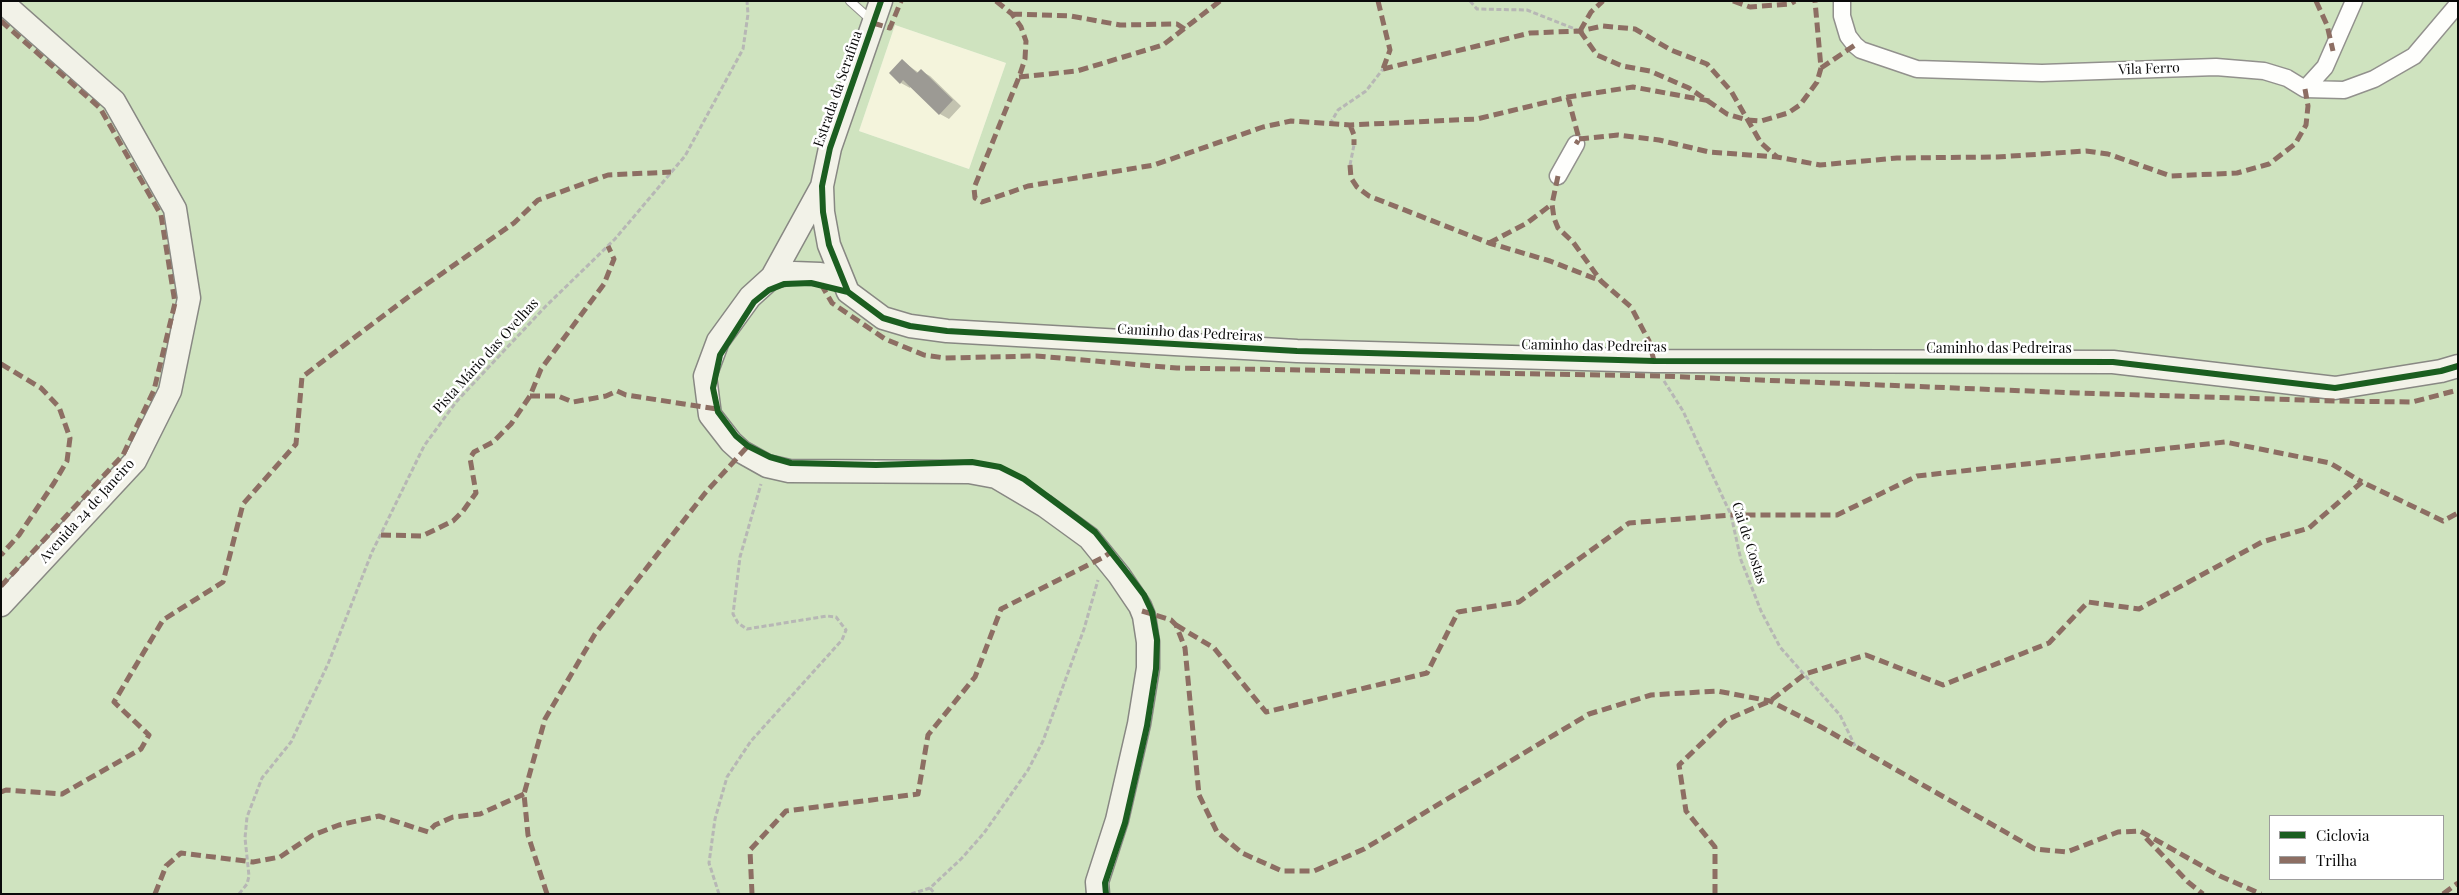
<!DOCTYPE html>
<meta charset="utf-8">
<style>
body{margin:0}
#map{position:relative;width:2459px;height:895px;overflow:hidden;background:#f9f8ee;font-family:"Playfair Display",serif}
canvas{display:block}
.frame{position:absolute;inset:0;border:2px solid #0a0a0a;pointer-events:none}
.legend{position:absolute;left:2269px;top:815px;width:175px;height:65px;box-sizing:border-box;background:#fff;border:1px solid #9d9d9d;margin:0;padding:6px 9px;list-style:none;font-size:15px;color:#0a0a0a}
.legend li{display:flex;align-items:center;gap:10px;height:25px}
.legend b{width:25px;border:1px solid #9d9d9d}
</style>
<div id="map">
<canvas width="2459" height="895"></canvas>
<div class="frame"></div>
<ul class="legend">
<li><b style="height:6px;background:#1b5e20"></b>Ciclovia</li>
<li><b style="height:6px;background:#8d6e63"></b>Trilha</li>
</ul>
</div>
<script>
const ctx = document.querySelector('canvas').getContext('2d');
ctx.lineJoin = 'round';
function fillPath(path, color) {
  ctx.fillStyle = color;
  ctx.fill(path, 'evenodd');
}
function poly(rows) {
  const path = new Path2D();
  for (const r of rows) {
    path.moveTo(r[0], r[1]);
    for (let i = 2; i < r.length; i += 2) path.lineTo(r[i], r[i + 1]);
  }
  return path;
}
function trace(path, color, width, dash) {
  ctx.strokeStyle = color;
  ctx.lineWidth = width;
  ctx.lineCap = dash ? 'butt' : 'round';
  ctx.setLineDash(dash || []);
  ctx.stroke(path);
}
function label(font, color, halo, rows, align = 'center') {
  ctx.font = font + ' "Playfair Display",serif';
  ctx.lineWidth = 5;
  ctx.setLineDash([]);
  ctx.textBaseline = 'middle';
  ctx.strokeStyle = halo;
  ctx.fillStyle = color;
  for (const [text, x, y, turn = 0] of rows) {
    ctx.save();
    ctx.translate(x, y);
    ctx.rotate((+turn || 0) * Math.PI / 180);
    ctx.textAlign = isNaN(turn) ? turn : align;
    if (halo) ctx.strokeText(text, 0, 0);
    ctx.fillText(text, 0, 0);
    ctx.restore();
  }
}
fillPath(poly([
 [895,25,1006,63,969,169,859,131]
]), '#f4f4dc');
fillPath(poly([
 [1,1,2458,1,2458,894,1,894],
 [895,25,1006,63,969,169,859,131],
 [2270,816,2443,816,2443,879,2270,879]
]), '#cfe3bf');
fillPath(poly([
 [902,61,919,73,921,71,930,76,961,106,949,119,940,114,911,86,910,88,901,83]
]), '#0003');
fillPath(poly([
 [902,59,917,73,921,69,953,100,939,115,903,80,900,84,889,73]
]), '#9c9a94');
const lane = poly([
 [850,1,871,20]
]);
const street = poly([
 [1842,1,1842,16,1848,36,1855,45,1861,50,1917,69,2042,73,2216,67,2264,71,2287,78,2305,89,2344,90,2374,79,2414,56,2458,4],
 [2305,89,2325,67,2354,1],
 [1558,176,1576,144]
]);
const secondary = poly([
 [1,1,114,101,175,209,189,298,170,391,135,461,1,605],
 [881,1,830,148,822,186,823,212,829,245,848,292,883,318,910,326,947,331,1297,351,1654,361,2113,362,2335,388,2441,371,2458,366],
 [822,186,772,277,750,297,718,341,705,376,710,415,731,442,742,452,767,466,789,471,969,472,996,477,1045,506,1089,538,1119,575,1140,606,1144,616,1148,642,1148,668,1139,724,1117,820,1097,882,1098,894],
 [772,277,794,273,820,274,842,279]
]);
trace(lane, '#92918d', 10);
trace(street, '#92918d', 19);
trace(secondary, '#888883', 25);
trace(poly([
 [1470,1,1477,9,1527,10,1580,31],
 [1330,124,1338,110,1366,91,1383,69],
 [1350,165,1354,145],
 [1664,381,1683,411,1731,515,1741,560,1761,611,1780,647,1840,715,1855,746],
 [930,888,935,894],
 [239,894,247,884,249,876,245,838,247,817,262,778,291,742,328,664,372,552,424,446,456,402,545,307,615,239,685,156,743,49,748,14,747,1],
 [719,894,709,863,715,819,727,777,751,741,842,640,846,630,836,617,827,616,747,629,738,623,733,614,740,557,761,484],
 [911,894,930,888,962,858,984,833,1028,770,1043,741,1084,629,1098,580]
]), '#b7b7b5', 3, [5, 2.5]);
trace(lane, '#fefefc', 8);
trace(street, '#fefefc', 16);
trace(secondary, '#f2f2e8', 22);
trace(poly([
 [996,1,1012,14,1021,27,1026,41,1025,59,1019,77,974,188,975,198,982,202,1028,186,1154,165,1263,127,1291,121,1350,125,1477,119,1568,97,1633,87,1710,101],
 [1378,1,1390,50,1383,69],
 [1733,1,1750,7,1790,4,1795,1],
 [2316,1,2327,25,2333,51],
 [1012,14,1071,16,1120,25,1177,24,1186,30],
 [1,21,100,108,161,215,175,303,154,390,123,455,1,586],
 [873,23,890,28,901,1],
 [1580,31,1597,55,1622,66,1650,71,1689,88,1727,114,1747,120,1761,121,1788,113,1800,105,1817,82,1821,68,1815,1],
 [1580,31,1591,12,1603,1],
 [1821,68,1855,45],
 [1383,69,1530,33,1580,31,1603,26,1635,29,1671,50,1707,64,1731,91,1761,143,1777,157],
 [1019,77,1077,71,1163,45,1220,1],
 [1568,97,1579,139,1576,144],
 [1350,125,1354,135,1354,145],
 [1579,139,1618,135,1659,140,1709,152,1777,157,1820,165,1897,158,1997,157,2086,151,2108,154,2171,176,2237,173,2269,164,2295,144,2306,125,2308,106,2305,89],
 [1350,165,1351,178,1357,187,1369,196,1489,243,1550,261,1601,281,1631,307,1649,341,1654,361],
 [1558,176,1552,204,1554,218,1558,228,1573,242,1601,281],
 [1489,243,1527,223,1552,204],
 [821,284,832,303,885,339,924,355,945,358,1036,356,1177,368,1661,376,2077,393,2336,401,2412,402,2458,390],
 [1,364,41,388,59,407,70,438,67,461,54,483,19,535,1,555],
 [530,396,558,396,573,402,606,396,617,391,626,395,717,409],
 [381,535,422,536,453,521,463,511,476,493,470,458,474,452,493,442,511,424,530,396,541,369,604,284,614,259,608,246],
 [1142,611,1171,620,1176,625,1185,648,1199,795,1217,832,1242,853,1282,871,1314,871,1364,849,1589,714,1651,695,1717,691,1770,701,1823,728,2035,849,2067,852,2118,832,2140,831,2220,876,2261,894],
 [1176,625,1214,648,1266,712,1427,673,1458,612,1519,602,1629,523,1731,515,1837,515,1917,476,2225,442,2330,463,2362,482],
 [1,792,6,790,62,794,141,749,149,735,114,702,163,620,223,582,243,504,296,444,302,377,407,298,514,223,538,200,608,175,671,172],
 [2146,838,2188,882,2203,894],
 [155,894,166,866,181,853,253,862,280,857,313,835,339,825,379,816,428,832,435,825,453,817,480,814,524,794],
 [547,894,528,835,524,794,545,719,595,634,706,492,748,446],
 [752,894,750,850,786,811,918,794,928,735,975,677,1001,609,1104,557,1111,552],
 [1715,894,1715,847,1686,811,1679,765,1726,720,1770,701,1805,674,1866,655,1943,685,2049,643,2088,602,2139,609,2262,542,2309,528,2362,482,2443,521,2458,513],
 [2443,894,2458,883]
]), '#8d6e63', 5, [10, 5]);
trace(poly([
 [881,1,830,148,822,186,823,212,829,245,848,292,883,318,910,326,947,331,1297,351,1654,361,2113,362,2335,388,2441,371,2458,366],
 [848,292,811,283,784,284,769,290,754,302,720,355,713,388,718,412,736,436,748,446,770,457,791,463,876,465,972,462,1000,467,1024,479,1078,519,1095,532,1125,570,1144,595,1152,612,1157,640,1156,669,1147,726,1125,823,1105,883,1106,894]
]), '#1b5e20', 6);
label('14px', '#0a0a0a', '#fff', [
 ["Vila Ferro",2149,69,-2],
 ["Estrada da Serafina",838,89,-71],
 ["Caminho das Pedreiras",1190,333,3],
 ["Caminho das Pedreiras",1594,346,1],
 ["Caminho das Pedreiras",1999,349],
 ["Pista Mário das Ovelhas",486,356,-48],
 ["Avenida 24 de Janeiro",87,511,-48],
 ["Cai de Costas",1749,543,72]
]);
</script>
